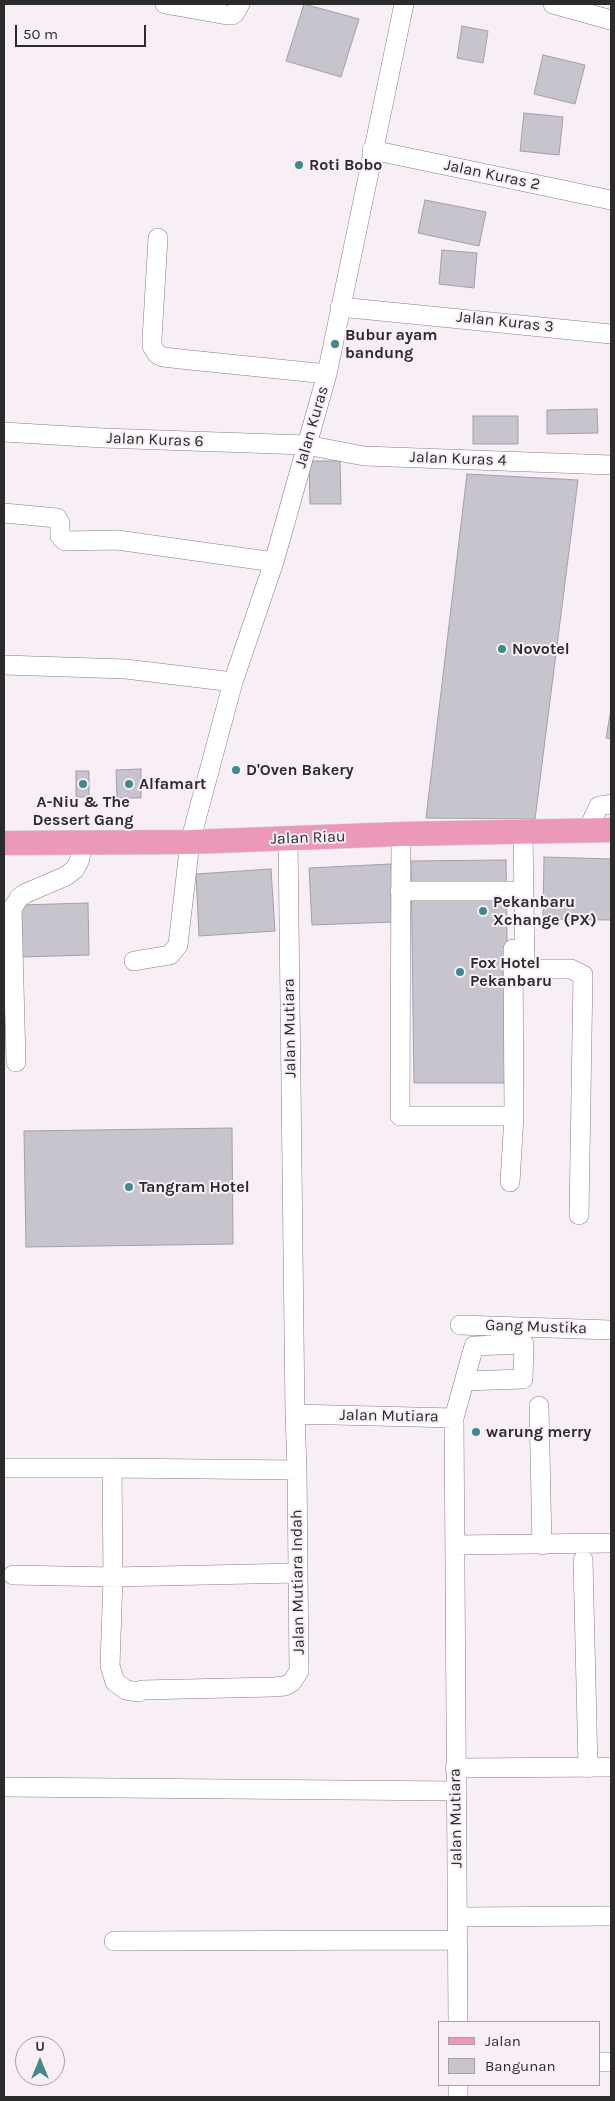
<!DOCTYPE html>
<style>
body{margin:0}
#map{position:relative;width:615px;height:2101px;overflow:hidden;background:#f7eef6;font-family:Karla,sans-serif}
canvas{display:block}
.frame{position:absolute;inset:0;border:5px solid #2d2a2c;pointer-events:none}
.legend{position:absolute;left:438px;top:2021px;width:162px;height:65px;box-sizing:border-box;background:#f7eef6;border:1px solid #a6a0a5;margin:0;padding:6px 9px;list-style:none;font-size:15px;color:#2d2a2c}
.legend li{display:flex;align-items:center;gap:10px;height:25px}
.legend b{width:25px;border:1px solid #a6a0a5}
.north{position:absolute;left:15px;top:2036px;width:50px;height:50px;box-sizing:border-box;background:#f7eef6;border:1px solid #a6a0a5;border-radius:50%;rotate:0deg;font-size:14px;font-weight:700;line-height:20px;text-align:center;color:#2d2a2c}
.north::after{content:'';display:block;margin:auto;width:18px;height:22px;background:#41898b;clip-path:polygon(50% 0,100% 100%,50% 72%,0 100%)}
.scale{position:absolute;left:15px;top:25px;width:131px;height:22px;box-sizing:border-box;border:2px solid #2d2a2c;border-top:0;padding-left:6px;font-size:15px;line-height:18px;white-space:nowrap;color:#2d2a2c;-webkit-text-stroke:4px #f7eef6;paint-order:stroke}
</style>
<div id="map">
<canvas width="615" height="2101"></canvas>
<div class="frame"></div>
<ul class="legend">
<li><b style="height:6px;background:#eb98b9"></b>Jalan</li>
<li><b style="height:14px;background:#c8c4ce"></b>Bangunan</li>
</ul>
<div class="north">U</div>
<div class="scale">50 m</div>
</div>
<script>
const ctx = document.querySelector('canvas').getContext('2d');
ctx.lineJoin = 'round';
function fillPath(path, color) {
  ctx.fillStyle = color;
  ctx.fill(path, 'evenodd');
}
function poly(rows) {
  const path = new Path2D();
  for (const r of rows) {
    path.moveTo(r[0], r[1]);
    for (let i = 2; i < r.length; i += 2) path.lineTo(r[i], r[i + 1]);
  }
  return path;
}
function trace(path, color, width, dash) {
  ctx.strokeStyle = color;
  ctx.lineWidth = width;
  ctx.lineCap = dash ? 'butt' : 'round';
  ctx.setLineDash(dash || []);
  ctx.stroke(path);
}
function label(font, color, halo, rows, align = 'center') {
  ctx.font = font + ' Karla,sans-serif';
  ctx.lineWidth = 4;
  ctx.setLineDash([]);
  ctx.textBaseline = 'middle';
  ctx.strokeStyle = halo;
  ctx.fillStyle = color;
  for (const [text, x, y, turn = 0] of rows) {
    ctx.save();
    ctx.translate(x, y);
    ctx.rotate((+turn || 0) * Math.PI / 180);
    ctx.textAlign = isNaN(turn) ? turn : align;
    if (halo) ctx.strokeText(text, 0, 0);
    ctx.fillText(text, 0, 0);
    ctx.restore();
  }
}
const building = poly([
 [304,4,359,19,341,77,286,61,304,4],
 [462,26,488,31,483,63,457,58,462,26],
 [543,55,585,65,575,104,534,94,543,55],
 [524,113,563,117,559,155,520,151,524,113],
 [425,200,486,212,479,246,418,233,425,200],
 [442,250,477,253,474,288,439,284,442,250],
 [597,409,598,433,547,434,547,410,597,409],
 [473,416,518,416,518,444,473,444,473,416],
 [309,461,340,461,341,504,310,504,309,461],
 [467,474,578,480,535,819,426,818,467,474],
 [611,709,611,739,606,738,611,709],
 [141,769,141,798,117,798,116,770,141,769],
 [76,771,89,771,89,797,76,797,76,771],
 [544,857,611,859,611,920,543,919,544,857],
 [506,860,509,1083,414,1083,411,861,506,860],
 [391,864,394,922,312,925,309,868,391,864],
 [271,869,275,931,199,936,196,874,271,869],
 [88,903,89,955,21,957,20,905,88,903],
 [232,1128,233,1244,26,1247,24,1131,232,1128]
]);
fillPath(building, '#c8c4ce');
trace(building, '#a39fa8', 1);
const minor = poly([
 [165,4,227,15,232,15,235,13,240,4],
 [553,4,611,20],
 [372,150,611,200],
 [158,238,152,339,152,346,157,354,163,357,190,360,327,374],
 [340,307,611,334],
 [4,432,103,438,306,445,364,456,611,465],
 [4,513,57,518,60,523,60,536,65,541,117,540,274,562],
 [4,665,126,669,233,682],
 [587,831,599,806,611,804],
 [523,832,525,969,571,969,583,975,579,1215],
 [401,834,400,1116,514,1116],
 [288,838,295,1414,297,1470,299,1671,292,1682,285,1686,273,1687,142,1690,139,1692,126,1690,115,1682,110,1666,113,1577,112,1468,297,1470],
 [400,891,513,891],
 [134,961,170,955,178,945,190,842,233,682,274,562,327,374,404,4],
 [16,1062,12,909,19,898,24,894,66,876,75,869,80,859,82,842],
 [510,1182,514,1116,513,949],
 [460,1325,611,1330],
 [539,1406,542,1545],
 [295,1414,454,1418],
 [4,1468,112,1468],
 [455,1545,611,1543],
 [583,1560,588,1768],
 [13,1575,113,1577,298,1573],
 [455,1768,611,1767],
 [4,1787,455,1791],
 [457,1917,611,1916],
 [114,1941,457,1940],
 [458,2022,454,1418,474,1346,524,1344,523,1379,465,1381],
 [599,2062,611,2062],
 [458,2085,458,2097]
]);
const major = poly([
 [4,843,190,842,401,834,611,830]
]);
trace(minor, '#867e84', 20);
trace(major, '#d1d0d1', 25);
trace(minor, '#fff', 19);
trace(major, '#eb98b9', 24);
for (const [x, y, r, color] of [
 [299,165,5,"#41898b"],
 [335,344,5,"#41898b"],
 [502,649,5,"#41898b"],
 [236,770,5,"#41898b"],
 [83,784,5,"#41898b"],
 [129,784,5,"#41898b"],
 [483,911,5,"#41898b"],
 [460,972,5,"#41898b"],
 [129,1187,5,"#41898b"],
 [476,1432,5,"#41898b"]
]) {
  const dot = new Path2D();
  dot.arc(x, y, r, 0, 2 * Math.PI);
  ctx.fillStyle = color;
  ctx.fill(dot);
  trace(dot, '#f7eef6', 2);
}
label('bold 16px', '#2d2a2c', '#f7eef6', [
 ["Roti Bobo",309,165],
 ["Bubur ayam",345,335],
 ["bandung",345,353],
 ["Novotel",512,649],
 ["D'Oven Bakery",246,770],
 ["Alfamart",139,784],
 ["A-Niu & The",83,802,"center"],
 ["Dessert Gang",83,820,"center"],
 ["Pekanbaru",493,902],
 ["Xchange (PX)",493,920],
 ["Fox Hotel",470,963],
 ["Pekanbaru",470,981],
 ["Tangram Hotel",139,1187],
 ["warung merry",486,1432]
], 'left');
label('16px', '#2d2a2c', '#f7eef6', [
 ["Jalan Kuras 2",492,175,12],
 ["Jalan Kuras 3",505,322,6],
 ["Jalan Kuras",312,427,-74],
 ["Jalan Kuras 6",155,440,2],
 ["Jalan Kuras 4",458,459,2],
 ["Jalan Riau",308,838,-2],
 ["Jalan Mutiara",290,1028,-91],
 ["Gang Mustika",536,1327,2],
 ["Jalan Mutiara",389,1416,1],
 ["Jalan Mutiara Indah",298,1582,-91],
 ["Jalan Mutiara",456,1818,-91]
]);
</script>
